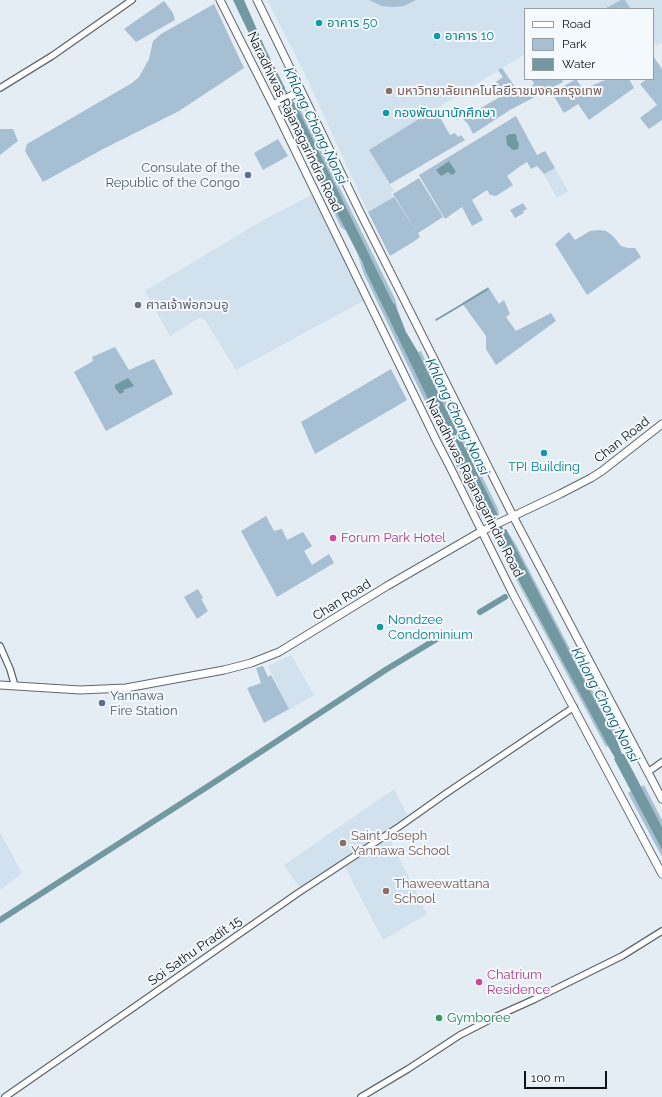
<!DOCTYPE html>
<meta charset="utf-8">
<style>
body{margin:0}
#map{position:relative;width:662px;height:1097px;overflow:hidden;background:#e4edf4;font-family:Raleway,sans-serif}
canvas{display:block}
.legend{position:absolute;left:524px;top:8px;width:130px;height:72px;box-sizing:border-box;background:#f4f9fe;border:1px solid #989da0;margin:0;padding:5px 7px;list-style:none;font-size:12px;color:#0f1214}
.legend li{display:flex;align-items:center;gap:8px;height:20px}
.legend b{width:20px;border:1px solid #989da0}
.scale{position:absolute;left:524px;top:1071px;width:83px;height:18px;box-sizing:border-box;border:2px solid #0f1214;border-top:0;padding-left:5px;font-size:12px;line-height:14px;white-space:nowrap;color:#0f1214;-webkit-text-stroke:3px #f4f9fe;paint-order:stroke}
</style>
<div id="map">
<canvas width="662" height="1097"></canvas>
<ul class="legend">
<li><b style="height:5px;background:#fff"></b>Road</li>
<li><b style="height:11px;background:#a7bfd2"></b>Park</li>
<li><b style="height:11px;background:#7299a1"></b>Water</li>
</ul>
<div class="scale">100 m</div>
</div>
<script>
const ctx = document.querySelector('canvas').getContext('2d');
ctx.lineJoin = 'round';
function fillPath(path, color) {
  ctx.fillStyle = color;
  ctx.fill(path, 'evenodd');
}
function poly(rows) {
  const path = new Path2D();
  for (const r of rows) {
    path.moveTo(r[0], r[1]);
    for (let i = 2; i < r.length; i += 2) path.lineTo(r[i], r[i + 1]);
  }
  return path;
}
function trace(path, color, width, dash) {
  ctx.strokeStyle = color;
  ctx.lineWidth = width;
  ctx.lineCap = dash ? 'butt' : 'round';
  ctx.setLineDash(dash || []);
  ctx.stroke(path);
}
function label(font, color, halo, rows, align = 'center') {
  ctx.font = font + ' Raleway,"Noto Sans Thai",sans-serif';
  ctx.lineWidth = 4;
  ctx.setLineDash([]);
  ctx.textBaseline = 'middle';
  ctx.strokeStyle = halo;
  ctx.fillStyle = color;
  for (const [text, x, y, turn = 0] of rows) {
    ctx.save();
    ctx.translate(x, y);
    ctx.rotate((+turn || 0) * Math.PI / 180);
    ctx.textAlign = isNaN(turn) ? turn : align;
    if (halo) ctx.strokeText(text, 0, 0);
    ctx.fillText(text, 0, 0);
    ctx.restore();
  }
}
fillPath(poly([
 [267,0,621,0,604,9,525,9,525,54,369,150,394,191,391,193,394,197,368,212,304,72],
 [625,0,662,0,662,43,656,46,653,42,653,9,631,9],
 [545,151,568,191,557,198,534,157],
 [313,194,365,300,236,370,205,320,199,318,170,336,145,291,265,219],
 [291,655,314,695,289,710,268,666],
 [394,789,408,817,301,890,284,865],
 [0,832,22,873,0,890],
 [389,838,427,914,383,940,345,867]
]), '#d1e1ee');
fillPath(poly([
 [369,0,416,0,404,6,393,7,382,6],
 [621,0,625,0,631,9,604,9],
 [164,1,173,13,175,20,136,42,124,29],
 [214,4,244,68,179,111,105,148,43,182,25,151,27,144,132,83,139,77,149,59,153,41,161,34],
 [257,51,277,92,274,92,254,52],
 [653,56,662,69,662,120,649,129,640,118,657,105,640,84,647,79,653,79],
 [502,68,519,93,533,85,534,83,531,79,562,79,563,82,510,110,473,134,468,124,461,117,457,120,451,111,458,106,473,120,480,117,479,109,500,97,502,93,496,82,503,77,498,70],
 [576,79,584,91,595,84,608,79,629,79,634,88,589,120,578,104,564,113,552,93],
 [299,106,395,299,398,310,395,304,393,303,297,107],
 [435,109,450,135,455,133,458,137,461,135,465,140,390,184,369,150],
 [516,116,537,155,545,151,555,168,544,174,537,166,531,169,527,162,519,167,507,176,513,185,496,196,490,195,487,190,472,200,483,220,472,226,462,207,445,219,419,175],
 [0,129,13,129,18,141,0,155],
 [278,139,288,156,263,170,254,153],
 [317,169,321,182,346,231,341,227,319,181],
 [419,178,443,217,418,233,420,237,413,242,390,256,368,212,394,197,417,232,393,194],
 [523,203,527,209,523,211,524,213,515,218,510,210],
 [600,230,606,231,613,236,621,246,628,248,635,248,641,257,587,295,555,244,569,232,575,240,590,231],
 [357,253,366,272,486,517,481,516,447,447,364,274],
 [488,287,499,304,504,300,510,314,506,317,516,331,551,313,556,321,496,365,486,349,486,336,462,303],
 [115,347,129,370,154,359,173,394,106,431,74,372,93,361,92,357],
 [421,351,498,509,499,515,498,515,418,352],
 [391,369,407,400,315,454,301,422],
 [266,516,274,531,282,529,287,540,303,532,312,546,304,551,312,565,329,554,334,563,277,597,241,531],
 [506,529,515,543,583,674,620,739,617,741,573,659],
 [510,566,608,746,606,747,511,570],
 [198,589,203,598,201,599,208,611,197,619,184,597],
 [263,666,268,677,271,675,289,709,264,723,247,688,261,683,256,668],
 [644,785,662,820,662,827,641,787],
 [631,791,662,850,662,857,628,793]
]), '#a7bfd2');
fillPath(poly([
 [233,0,244,0,265,48,285,88,285,94,281,96,277,92],
 [292,103,295,103,297,107,393,303,395,304,406,332,418,352,498,515,487,520,366,272,362,262,321,182,315,163,289,111,288,107],
 [510,134,516,134,517,140,519,144,518,149,513,150,507,145,506,136],
 [449,161,456,172,452,175,448,172,441,176,436,170],
 [128,378,134,386,123,390,124,392,120,394,115,388,115,385],
 [506,529,573,659,617,741,622,754,624,754,662,827,662,850,614,759,615,758,608,746,509,563,509,559,494,534]
]), '#7299a1');
trace(poly([
 [436,320,488,289]
]), '#7299a1', 1.5);
trace(poly([
 [280,87,295,110],
 [490,510,504,537],
 [480,612,505,597],
 [0,920,210,785,387,669,445,634]
]), '#7299a1', 6);
const minor = poly([
 [0,88,52,56,132,0],
 [0,646,10,669,15,686],
 [648,772,662,762],
 [5,1097,298,893,400,826,448,792,574,707],
 [361,1097,408,1069,460,1035,495,1017,535,999,622,956,662,931]
]);
const major = poly([
 [220,0,273,105,437,442,450,467,513,594,662,874],
 [257,0,360,212,513,516,662,799],
 [273,105,301,91],
 [0,685,80,690,126,688,224,670,251,663,279,652,387,586,482,531,560,494,591,478,602,471,662,424]
]);
trace(minor, '#5f676d', 8);
trace(major, '#5f676d', 9);
trace(minor, '#fff', 5.5);
trace(major, '#fff', 7);
for (const [x, y, r, color] of [
 [319,23,4,"#0f9aa8"],
 [437,36,4,"#0f9aa8"],
 [389,91,4,"#8d6e63"],
 [386,113,4,"#0f9aa8"],
 [248,175,4,"#5c6f8a"],
 [138,305,4,"#6b7280"],
 [544,453,4,"#0f9aa8"],
 [333,538,4,"#d1479c"],
 [380,627,4,"#0f9aa8"],
 [102,703,4,"#5c6f8a"],
 [343,843,4,"#8d6e63"],
 [386,891,4,"#8d6e63"],
 [479,982,4,"#d1479c"],
 [439,1018,4,"#2e9e5b"]
]) {
  const dot = new Path2D();
  dot.arc(x, y, r, 0, 2 * Math.PI);
  ctx.fillStyle = color;
  ctx.fill(dot);
  trace(dot, '#f4f9fe', 1.5);
}
label('13px', '#0d838f', '#f4f9fe', [
 ["อาคาร 50",327,23],
 ["อาคาร 10",445,36],
 ["กองพัฒนานักศึกษา",394,113],
 ["TPI Building",544,467,"center"],
 ["Nondzee",388,620],
 ["Condominium",388,635]
], 'left');
label('13px', '#785e54', '#f4f9fe', [
 ["มหาวิทยาลัยเทคโนโลยีราชมงคลกรุงเทพ",397,91],
 ["Saint Joseph",351,836],
 ["Yannawa School",351,851],
 ["Thaweewattana",394,884],
 ["School",394,899]
], 'left');
label('13px', '#0f1214', '#f4f9fe', [
 ["Naradhiwas Rajanagarindra Road",294,122,64],
 ["Chan Road",622,440,-38],
 ["Naradhiwas Rajanagarindra Road",474,488,63],
 ["Chan Road",342,600,-32],
 ["Soi Sathu Pradit 15",195,951,-35]
]);
label('13px', '#4e5e75', '#f4f9fe', [
 ["Consulate of the",240,168],
 ["Republic of the Congo",240,183],
 ["Yannawa",110,696,"left"],
 ["Fire Station",110,711,"left"]
], 'right');
label('13px', '#5b616d', '#f4f9fe', [
 ["ศาลเจ้าพ่อกวนอู",146,305]
], 'left');
label('13px', '#b23c85', '#f4f9fe', [
 ["Forum Park Hotel",341,538],
 ["Chatrium",487,975],
 ["Residence",487,990]
], 'left');
label('13px', '#27864d', '#f4f9fe', [
 ["Gymboree",447,1018]
], 'left');
label('italic 14px', '#015967', '#f4f9fe', [
 ["Khlong Chong Nonsi",315,126,64],
 ["Khlong Chong Nonsi",457,417,64],
 ["Khlong Chong Nonsi",605,705,62]
]);
</script>
